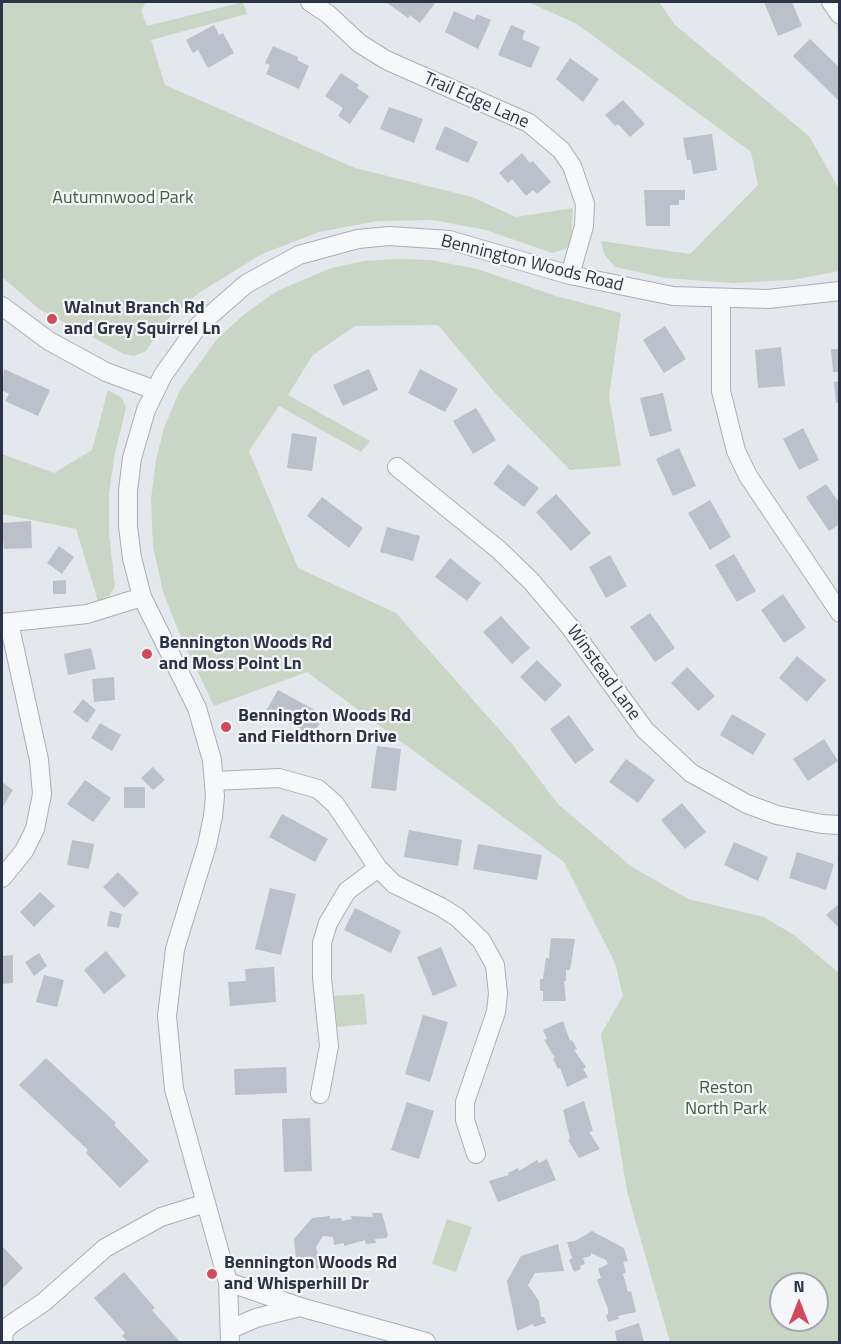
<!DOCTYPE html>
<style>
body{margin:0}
#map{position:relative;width:841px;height:1344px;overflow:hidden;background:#e4e7ec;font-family:"Titillium Web",sans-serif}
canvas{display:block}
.frame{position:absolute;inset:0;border:3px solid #2b3445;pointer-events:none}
.north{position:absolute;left:769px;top:1272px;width:60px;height:60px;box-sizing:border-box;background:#f4f6f9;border:2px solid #a4a8b1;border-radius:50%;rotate:0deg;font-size:16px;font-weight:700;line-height:24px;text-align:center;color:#2b3445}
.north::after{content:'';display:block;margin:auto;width:21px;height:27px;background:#d1495b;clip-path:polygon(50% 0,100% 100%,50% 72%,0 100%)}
</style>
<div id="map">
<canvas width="841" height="1344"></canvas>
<div class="frame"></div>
<div class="north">N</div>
</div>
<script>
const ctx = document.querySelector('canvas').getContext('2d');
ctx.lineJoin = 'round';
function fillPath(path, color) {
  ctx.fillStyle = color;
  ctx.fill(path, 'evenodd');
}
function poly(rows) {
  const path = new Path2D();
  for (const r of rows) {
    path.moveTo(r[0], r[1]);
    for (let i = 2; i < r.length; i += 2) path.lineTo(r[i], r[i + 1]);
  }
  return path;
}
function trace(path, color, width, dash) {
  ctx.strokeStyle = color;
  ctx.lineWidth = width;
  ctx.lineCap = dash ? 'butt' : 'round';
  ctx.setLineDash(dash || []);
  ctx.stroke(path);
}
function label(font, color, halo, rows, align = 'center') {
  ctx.font = font + ' "Titillium Web",sans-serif';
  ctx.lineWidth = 4.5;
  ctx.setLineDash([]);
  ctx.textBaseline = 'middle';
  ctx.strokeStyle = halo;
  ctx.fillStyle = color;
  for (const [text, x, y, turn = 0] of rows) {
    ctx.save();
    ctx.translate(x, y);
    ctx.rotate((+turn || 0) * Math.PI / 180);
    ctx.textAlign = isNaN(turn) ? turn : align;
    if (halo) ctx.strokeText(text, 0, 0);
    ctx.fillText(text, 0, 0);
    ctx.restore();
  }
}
fillPath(poly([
 [2,2,146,2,141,11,147,26,243,2,247,14,151,40,165,85,355,168,472,197,516,217,573,208,571,242,565,249,552,253,486,230,433,220,378,221,319,232,262,254,200,292,169,318,146,351,134,356,124,354,39,309,2,277],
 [528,2,659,2,675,25,809,136,839,189,839,271,792,280,732,283,665,278,615,267,604,254,601,241,690,254,758,185,751,152,577,24],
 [397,259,431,260,477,269,556,296,621,313,609,396,621,466,570,470,495,393,438,325,355,326,313,355,288,395,370,441,361,452,279,406,249,451,298,568,396,613,513,745,558,804,632,867,688,899,764,917,794,935,839,973,839,1342,670,1342,627,1191,601,1034,623,996,615,963,564,862,307,672,214,706,180,635,163,592,153,546,151,500,156,460,164,428,180,390,218,338,247,312,277,291,331,268,364,261],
 [781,1284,817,1284,817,1320,781,1320],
 [108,390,122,398,126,408,115,453,109,493,109,534,115,586,109,596,98,601,76,529,2,514,2,454,54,473,92,450],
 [364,994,367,1024,337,1027,334,996],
 [447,1219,472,1227,456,1272,432,1264]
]), '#c9d6c5');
fillPath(poly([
 [386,2,433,2,435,3,420,23,410,15,408,18],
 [764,2,792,2,802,26,778,36],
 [454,11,474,20,477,14,491,20,478,49,445,32],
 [214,25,219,35,223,33,234,53,208,68,198,50,193,53,186,40],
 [511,25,525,31,522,39,540,47,531,68,498,55],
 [810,39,840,68,840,102,793,56],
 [273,46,298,57,297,60,309,66,299,89,266,74,270,65,265,63],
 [570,58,599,79,583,102,556,79],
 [341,73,359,85,357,88,369,96,350,124,338,116,343,108,325,96],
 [623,100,645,124,630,137,618,124,615,126,605,115],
 [389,107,423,119,414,143,380,129],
 [445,126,478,142,468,163,435,149],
 [712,134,717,170,693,174,691,160,687,160,683,138],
 [522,153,530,163,533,161,551,182,537,194,533,190,526,196,512,179,508,183,499,173],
 [644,190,685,190,685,200,679,200,679,205,670,205,670,226,646,226],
 [665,326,686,359,664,373,643,340],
 [781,347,785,386,758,388,755,350],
 [831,349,840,349,840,372,833,372],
 [4,369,50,390,38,416,5,401,9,394,2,390],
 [369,369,378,390,343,406,333,385],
 [420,369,458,389,445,412,408,393],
 [840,381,840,403,836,403,834,382],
 [663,393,672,431,650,437,640,398],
 [476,408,496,440,473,454,453,421],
 [803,428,819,460,799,470,783,439],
 [292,433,317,437,312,471,287,468],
 [679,448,696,486,673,496,656,459],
 [508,464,539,488,524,507,493,484],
 [826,484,840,504,840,524,829,531,806,497],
 [556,494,591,533,571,551,536,512],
 [322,497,363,528,349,548,307,516],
 [710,500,731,537,710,550,688,513],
 [31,521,32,548,4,549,2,523],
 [387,527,420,536,413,561,380,552],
 [59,546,74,557,62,574,47,563],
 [734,554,756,591,737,602,715,565],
 [610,555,627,586,606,598,589,567],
 [450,558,481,583,467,601,435,577],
 [66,580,66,594,53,594,53,581],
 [783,594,806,628,784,643,761,610],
 [650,613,675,648,655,662,630,627],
 [501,616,530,648,512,664,483,632],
 [91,648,96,669,68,675,64,654],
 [797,656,826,680,807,702,779,678],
 [537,660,562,685,545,702,520,677],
 [687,667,715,696,698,711,671,683],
 [114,677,115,700,94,702,92,679],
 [278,690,324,715,313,736,266,711],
 [83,699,96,710,87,723,73,712],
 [732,714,766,734,753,755,720,735],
 [569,715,594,750,575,764,550,729],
 [100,723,121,735,112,751,91,738],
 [824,739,838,761,808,781,793,759],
 [377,746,401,749,396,791,371,788],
 [626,759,655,780,638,803,609,782],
 [153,767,165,780,153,790,141,778],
 [85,780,111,798,93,822,67,804],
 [2,782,13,790,2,808],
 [124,787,145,787,145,808,124,808],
 [682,803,706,832,685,849,661,820],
 [282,814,328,839,315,862,269,837],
 [409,830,462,840,458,866,404,857],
 [72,840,94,844,89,869,67,865],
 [734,842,768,857,758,881,724,865],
 [478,844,542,855,537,880,473,869],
 [797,852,834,864,826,890,789,878],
 [118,872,139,893,124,908,103,887],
 [270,888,296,894,281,955,255,949],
 [40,892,55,906,34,927,20,912],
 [840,903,840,929,826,915],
 [355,908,401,931,391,953,344,930],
 [110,911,122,914,119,928,107,926],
 [551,938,575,939,570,970,566,970,566,981,564,981,566,1001,543,1001,543,991,540,991,540,979,543,979,546,958,549,958],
 [441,947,457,986,433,996,417,957],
 [106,951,126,976,104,994,84,970],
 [39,953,47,966,34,976,25,962],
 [13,955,13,983,2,984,2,956],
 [274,967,276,1002,230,1006,228,982,246,981,245,969],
 [44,975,64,980,57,1007,36,1002],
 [423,1015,448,1022,430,1082,405,1074],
 [563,1021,570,1041,572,1040,577,1049,574,1050,586,1067,583,1069,588,1077,567,1087,560,1068,558,1069,553,1059,555,1058,544,1040,547,1039,543,1030],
 [46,1058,116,1123,114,1125,149,1161,120,1188,86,1153,88,1150,19,1085],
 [286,1067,287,1093,235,1095,234,1069],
 [584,1101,593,1131,589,1132,600,1149,579,1158,568,1140,570,1139,563,1110],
 [407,1102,434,1111,419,1159,391,1150],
 [310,1118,312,1171,284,1172,282,1119],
 [547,1159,556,1180,498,1202,489,1181,509,1175,508,1173,518,1168,519,1171,537,1160,539,1163],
 [372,1213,382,1213,388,1235,386,1238,375,1239,376,1243,366,1244,365,1240,344,1246,344,1243,334,1245,333,1237,323,1236,316,1247,318,1256,321,1256,322,1261,325,1261,326,1268,297,1269,294,1239,312,1218,330,1216,330,1219,341,1218,342,1221,352,1219,351,1216,373,1217],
 [592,1231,624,1248,628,1261,623,1262,626,1272,623,1274,628,1292,631,1291,636,1312,618,1316,619,1319,608,1322,606,1315,608,1314,608,1309,597,1280,601,1278,598,1269,608,1264,606,1260,591,1253,591,1256,583,1258,585,1264,580,1266,581,1269,574,1272,569,1260,572,1258,567,1242,575,1241],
 [558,1244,564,1271,535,1273,528,1285,539,1301,541,1317,544,1317,546,1323,534,1327,533,1324,517,1331,507,1281,521,1256],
 [2,1246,23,1268,2,1289],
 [124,1272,155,1308,152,1310,180,1342,128,1342,122,1336,125,1333,94,1298],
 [639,1323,644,1342,617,1342,615,1331]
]), '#bbc0ca');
const minor = poly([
 [310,2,328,14,359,43,386,60,529,123,561,150,572,166,585,204,584,226,570,275],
 [831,2,840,15],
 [721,299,721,391,736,451,748,476,840,613],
 [2,306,49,341,106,372,155,390],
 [397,467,499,550,531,581,570,627,645,730,691,773,747,804,777,815,822,824,840,825],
 [2,623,87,614,142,597],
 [214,781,279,778,318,789,335,804,378,868,394,884,441,907,457,917,481,940,495,965,498,994,496,1012,465,1102,465,1120,476,1154],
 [2,878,24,851,35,829,42,794,39,760,9,623],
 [320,1094,329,1046,322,978,322,943,328,923,347,891,378,868],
 [228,1282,300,1307,426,1342],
 [231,1329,256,1318,300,1307],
 [3,1342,4,1332,10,1325,44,1302,105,1248,161,1217,206,1203],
 [230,1342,228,1282,174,1089,167,1016,175,949,207,845,213,816,215,796,212,760,197,708,142,597,132,558,128,526,128,491,132,458,146,410,163,375,198,326,246,284,299,255,358,239,389,236,449,240,570,275,673,296,768,299,840,291]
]);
trace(minor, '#a9aeb7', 20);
trace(minor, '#f7f8fa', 18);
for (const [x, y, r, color] of [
 [52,319,6,"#d1495b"],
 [147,654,6,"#d1495b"],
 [226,727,6,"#d1495b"],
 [212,1274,6,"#d1495b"]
]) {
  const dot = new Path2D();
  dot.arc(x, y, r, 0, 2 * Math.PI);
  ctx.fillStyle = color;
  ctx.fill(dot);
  trace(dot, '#f4f6f9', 2);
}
label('18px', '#2b3445', '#f4f6f9', [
 ["Trail Edge Lane",476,101,24],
 ["Bennington Woods Road",532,264,14],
 ["Winstead Lane",603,673,54]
]);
label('18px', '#3f6138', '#f4f6f9', [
 ["Autumnwood Park",123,199],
 ["Reston",726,1089],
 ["North Park",726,1110]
]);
label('bold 18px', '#2b3445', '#f4f6f9', [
 ["Walnut Branch Rd",64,309],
 ["and Grey Squirrel Ln",64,330],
 ["Bennington Woods Rd",159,644],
 ["and Moss Point Ln",159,665],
 ["Bennington Woods Rd",238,717],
 ["and Fieldthorn Drive",238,738],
 ["Bennington Woods Rd",224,1264],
 ["and Whisperhill Dr",224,1285]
], 'left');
</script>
